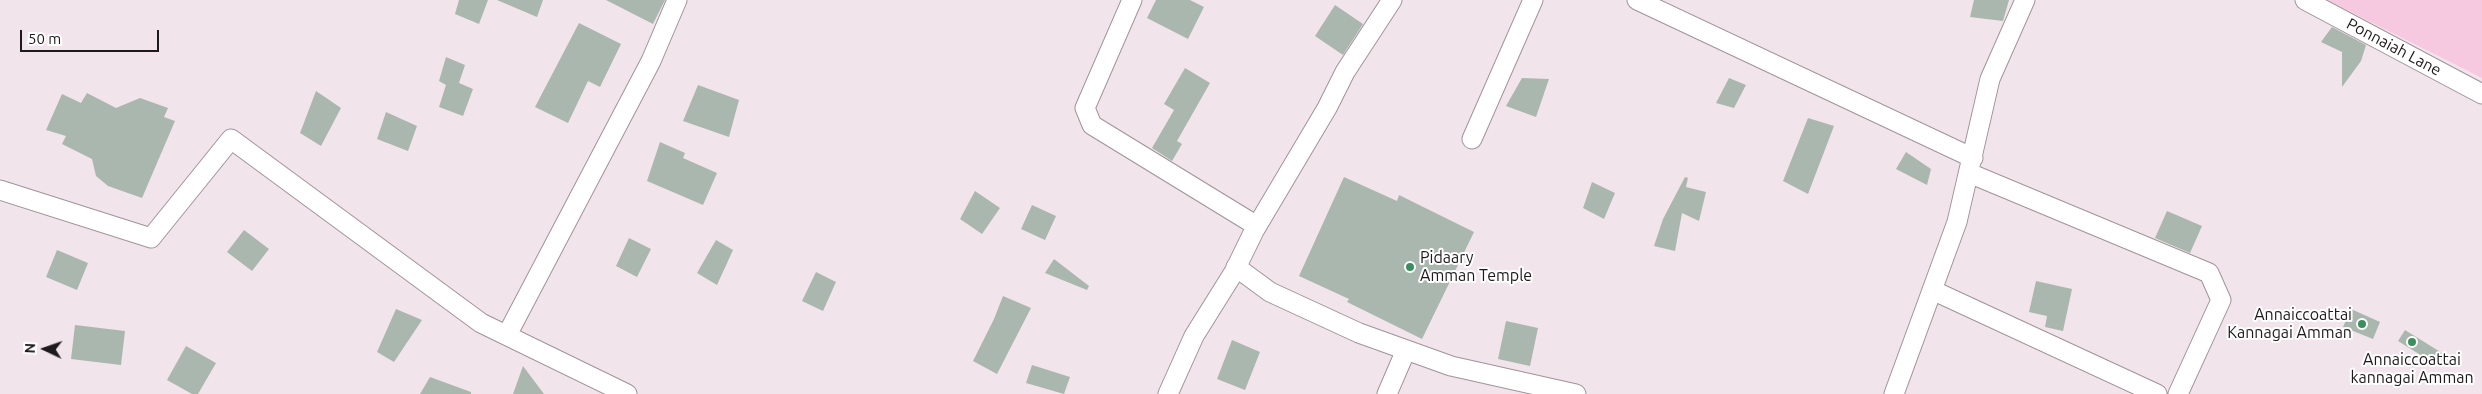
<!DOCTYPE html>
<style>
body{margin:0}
#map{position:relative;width:2482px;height:394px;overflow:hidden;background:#f2e4eb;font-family:Ubuntu,sans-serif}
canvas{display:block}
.north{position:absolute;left:20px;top:324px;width:50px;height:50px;-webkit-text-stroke:4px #fff;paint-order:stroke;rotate:273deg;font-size:14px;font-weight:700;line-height:20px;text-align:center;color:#1e191b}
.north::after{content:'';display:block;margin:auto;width:18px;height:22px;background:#1e191b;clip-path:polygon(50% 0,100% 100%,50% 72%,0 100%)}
.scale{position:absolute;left:20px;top:30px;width:139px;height:22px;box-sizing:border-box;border:2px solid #1e191b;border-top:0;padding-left:6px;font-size:15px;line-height:18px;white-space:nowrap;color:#1e191b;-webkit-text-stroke:4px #fff;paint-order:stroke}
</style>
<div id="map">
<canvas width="2482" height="394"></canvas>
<div class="north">N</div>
<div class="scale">50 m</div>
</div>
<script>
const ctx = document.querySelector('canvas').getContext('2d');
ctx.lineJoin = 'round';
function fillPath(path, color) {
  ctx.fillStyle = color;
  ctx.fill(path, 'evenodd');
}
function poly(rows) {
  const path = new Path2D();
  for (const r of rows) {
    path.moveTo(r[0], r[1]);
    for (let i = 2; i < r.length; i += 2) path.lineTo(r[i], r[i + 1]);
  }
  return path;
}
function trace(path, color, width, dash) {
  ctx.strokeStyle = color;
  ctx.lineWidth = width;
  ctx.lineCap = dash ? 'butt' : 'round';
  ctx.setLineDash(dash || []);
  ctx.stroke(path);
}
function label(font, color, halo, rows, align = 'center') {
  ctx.font = font + ' Ubuntu,sans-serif';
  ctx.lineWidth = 4;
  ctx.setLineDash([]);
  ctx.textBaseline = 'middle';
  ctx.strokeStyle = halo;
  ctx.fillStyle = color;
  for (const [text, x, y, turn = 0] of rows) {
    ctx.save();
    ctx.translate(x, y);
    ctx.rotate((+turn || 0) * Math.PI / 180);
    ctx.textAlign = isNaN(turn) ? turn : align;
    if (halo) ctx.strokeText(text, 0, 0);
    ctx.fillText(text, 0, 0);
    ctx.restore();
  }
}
fillPath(poly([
 [2327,0,2482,0,2482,78]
]), '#f6c9e0');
fillPath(poly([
 [459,0,488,0,479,24,455,14],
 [497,0,543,0,537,17],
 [606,0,665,0,653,24],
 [1156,0,1190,0,1204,7,1188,39,1147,18],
 [1974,0,2009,0,2003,21,1970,17],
 [1335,5,1363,24,1343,55,1315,36],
 [579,23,621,44,600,87,588,81,568,123,535,107],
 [2332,27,2366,45,2361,61,2342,87,2342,52,2321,42],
 [446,57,465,65,459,83,473,89,463,116,439,107,446,85,439,81],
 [1185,68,1210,83,1177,141,1182,144,1172,161,1152,148,1174,110,1164,104],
 [1522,78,1549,79,1536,117,1506,106],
 [1729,78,1746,85,1734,108,1716,103],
 [698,85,739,100,729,137,683,121],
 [316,91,341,108,321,146,300,133],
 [87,93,116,108,140,98,168,108,164,117,175,121,142,198,108,186,96,176,92,159,62,144,66,136,46,130,62,94,81,103],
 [386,112,417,126,408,151,377,139],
 [1808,118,1834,126,1808,194,1783,181],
 [660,142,685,153,683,158,717,173,703,205,647,181],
 [1906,152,1931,169,1927,185,1896,169],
 [1344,177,1397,201,1399,195,1474,232,1422,339,1347,302,1349,299,1299,276],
 [1685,177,1688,178,1686,187,1706,192,1699,221,1682,213,1675,251,1654,246,1663,219],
 [1592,182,1615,193,1604,219,1583,208],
 [975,191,1000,208,982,234,960,219],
 [1032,205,1056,216,1045,240,1021,229],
 [2167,211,2202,226,2190,253,2155,238],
 [244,230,269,249,252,271,227,252],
 [629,238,651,249,637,277,616,266],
 [716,240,733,250,717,285,697,273],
 [57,250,88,263,77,290,46,277],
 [1054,259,1089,286,1087,290,1045,273],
 [816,272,836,282,823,311,802,301],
 [2036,281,2072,289,2063,331,2045,327,2047,316,2029,312],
 [1003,296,1031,308,997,374,973,361,994,319],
 [396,309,422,320,394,362,377,352],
 [2351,309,2380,322,2373,339,2343,327],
 [1506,321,1538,328,1530,366,1498,359],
 [75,325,125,331,121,365,71,359],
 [2405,330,2442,353,2435,364,2398,341],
 [1232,340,1260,352,1245,390,1217,379],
 [186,346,216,363,198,394,192,394,167,380],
 [1032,365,1070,377,1064,394,1026,383],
 [523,366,544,394,513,394],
 [430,377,471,392,471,394,420,394]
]), '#aab7ae');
const street = poly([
 [1132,0,1085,108,1092,125,1257,226],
 [1637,0,1973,158],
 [2305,0,2482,94],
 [1472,139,1533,0],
 [1969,173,2209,273,2221,300,2178,394],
 [0,190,151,238,231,139,481,323,627,394],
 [1236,267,1270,292,1359,333,1451,366,1576,394],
 [1932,290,2157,394],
 [507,335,651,61,677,0],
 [1168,394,1194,336,1234,272,1254,231,1327,108,1345,72,1392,0],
 [1387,394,1406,350],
 [1894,394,1957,222,1990,79,2025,0]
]);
trace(street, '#a09399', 21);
trace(street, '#fff', 19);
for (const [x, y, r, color] of [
 [1410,267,5,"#3c8e5f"],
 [2362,324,5,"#3c8e5f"],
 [2412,342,5,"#3c8e5f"]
]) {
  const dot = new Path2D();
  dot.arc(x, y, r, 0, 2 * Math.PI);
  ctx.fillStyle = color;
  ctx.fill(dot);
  trace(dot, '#fff', 2);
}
label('16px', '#1e191b', '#fff', [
 ["Ponnaiah Lane",2394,47,28]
]);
label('16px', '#1e191b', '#fff', [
 ["Pidaary",1420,258],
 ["Amman Temple",1420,276],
 ["Annaiccoattai",2352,315,"right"],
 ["Kannagai Amman",2352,333,"right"],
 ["Annaiccoattai",2412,360,"center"],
 ["kannagai Amman",2412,378,"center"]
], 'left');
</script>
